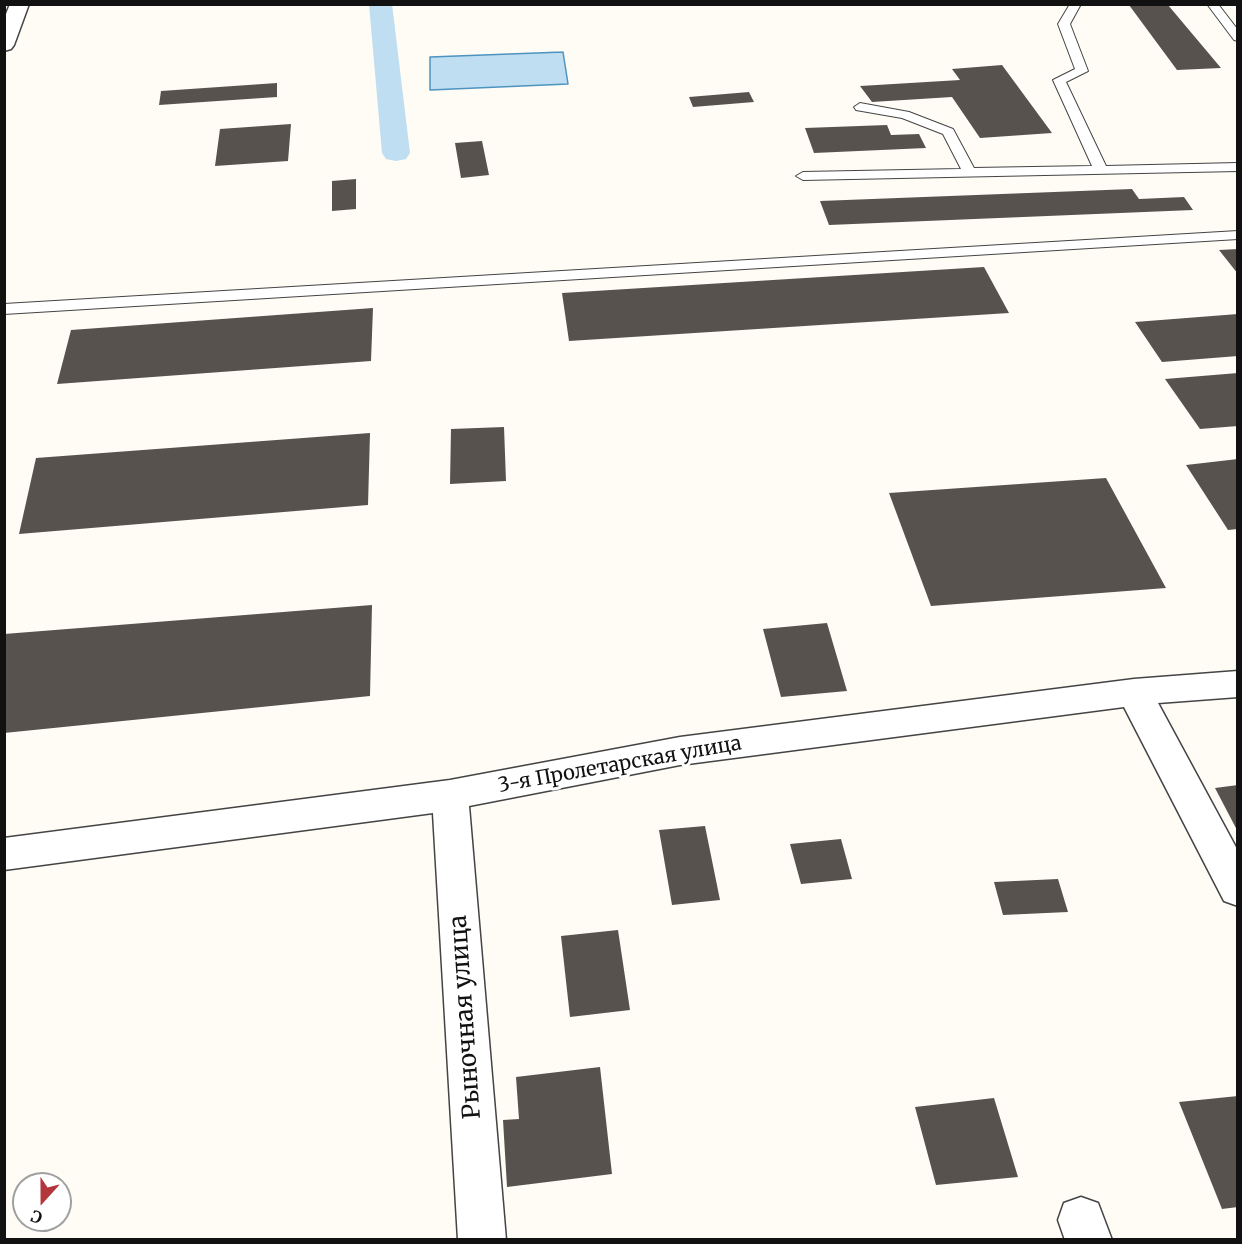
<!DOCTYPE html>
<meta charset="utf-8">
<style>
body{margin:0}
#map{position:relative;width:1242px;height:1244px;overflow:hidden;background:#fefcf5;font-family:Merriweather,serif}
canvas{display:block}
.frame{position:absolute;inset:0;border:6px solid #111;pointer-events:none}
.north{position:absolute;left:12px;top:1172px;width:60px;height:60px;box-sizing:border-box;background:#fff;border:2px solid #a0a0a0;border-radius:50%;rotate:201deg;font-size:16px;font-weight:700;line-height:24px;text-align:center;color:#111}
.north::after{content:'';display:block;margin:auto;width:21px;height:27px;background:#b3363d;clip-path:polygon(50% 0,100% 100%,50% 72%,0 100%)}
</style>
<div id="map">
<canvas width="1242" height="1244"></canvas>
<div class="frame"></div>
<div class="north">С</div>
</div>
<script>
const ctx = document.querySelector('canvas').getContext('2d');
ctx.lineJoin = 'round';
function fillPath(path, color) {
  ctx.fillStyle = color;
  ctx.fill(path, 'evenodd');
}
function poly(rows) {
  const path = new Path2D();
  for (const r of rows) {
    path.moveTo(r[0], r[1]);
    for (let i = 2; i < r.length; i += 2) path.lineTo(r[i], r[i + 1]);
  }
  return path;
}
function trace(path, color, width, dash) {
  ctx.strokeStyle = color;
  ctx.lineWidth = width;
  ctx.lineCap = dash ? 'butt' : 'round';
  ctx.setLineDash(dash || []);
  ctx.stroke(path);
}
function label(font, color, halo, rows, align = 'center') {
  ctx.font = font + ' Merriweather,serif';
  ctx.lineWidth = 6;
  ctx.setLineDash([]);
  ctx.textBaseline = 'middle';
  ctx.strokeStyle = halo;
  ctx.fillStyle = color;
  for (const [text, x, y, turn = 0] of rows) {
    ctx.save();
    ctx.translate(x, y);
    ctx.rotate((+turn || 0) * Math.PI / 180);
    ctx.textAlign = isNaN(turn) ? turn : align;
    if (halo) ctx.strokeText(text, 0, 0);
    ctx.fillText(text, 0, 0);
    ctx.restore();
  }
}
const water = poly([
 [563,52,568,84,430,90,430,57,563,52]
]);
fillPath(water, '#bfdef1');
trace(water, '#4d93c0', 1.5);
fillPath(poly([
 [369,4,392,4,410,153,406,159,396,161,386,159,382,153,369,4]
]), '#bfdef1');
fillPath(poly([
 [1129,5,1168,5,1221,68,1177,70],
 [1002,65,1052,133,980,138,952,97,872,102,860,86,960,80,952,69],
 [277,83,277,97,159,105,161,91],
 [749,92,754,102,693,107,689,97],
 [291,124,288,161,215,166,220,129],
 [887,125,891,135,919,134,926,148,814,153,805,128],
 [482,141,489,175,461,178,455,143],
 [356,179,356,209,332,211,332,181],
 [1132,189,1139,199,1184,197,1193,210,829,225,820,201],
 [1238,249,1238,274,1219,250],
 [984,267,1009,313,569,341,562,293],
 [373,308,371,361,57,384,71,330],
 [1238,314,1238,356,1162,362,1135,322],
 [1238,373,1238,426,1200,429,1165,379],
 [504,427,506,481,450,484,451,429],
 [370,433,368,505,19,534,36,458],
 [1238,459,1238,529,1228,530,1186,465],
 [1106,478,1166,588,931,606,889,493],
 [372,605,370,696,4,733,4,634],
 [827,623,847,691,781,697,763,629],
 [1238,785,1238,832,1215,788],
 [705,826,720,900,672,905,659,830],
 [841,839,852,879,801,884,790,844],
 [1058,879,1068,912,1003,915,994,882],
 [618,930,630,1010,570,1017,561,936],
 [600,1067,612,1174,507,1187,503,1120,519,1119,516,1077],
 [1238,1096,1238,1207,1222,1209,1179,1102],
 [994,1098,1018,1177,936,1185,915,1107]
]), '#58524e');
const service = poly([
 [1070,4,1081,4,1070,24,1088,71,1066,82,1106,166,1238,163,1238,171,803,180,796,176,803,172,961,169,943,134,902,118,856,110,854,107,860,103,909,112,953,129,974,168,1092,166,1053,80,1075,69,1058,24,1070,4],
 [1207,4,1218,4,1238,30,1238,41,1234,40,1207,4],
 [1238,231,1238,239,4,314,4,304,1238,231]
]);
const minor = poly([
 [10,4,29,4,14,45,11,49,4,51,4,19,10,4],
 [1238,671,1238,697,1158,703,1238,851,1238,906,1224,901,1124,707,680,765,469,806,506,1240,458,1240,433,813,4,870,4,838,450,780,680,737,1134,679,1238,671],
 [1081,1197,1098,1203,1112,1240,1065,1240,1058,1220,1064,1203,1081,1197]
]);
trace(service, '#444', 2);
trace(minor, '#444', 3);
fillPath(service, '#fff');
fillPath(minor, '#fff');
label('20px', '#111', '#fff', [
 ["3-я Пролетарская улица",620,765,-10]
]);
label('24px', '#111', '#fff', [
 ["Рыночная улица",466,1017,-94]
]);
</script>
